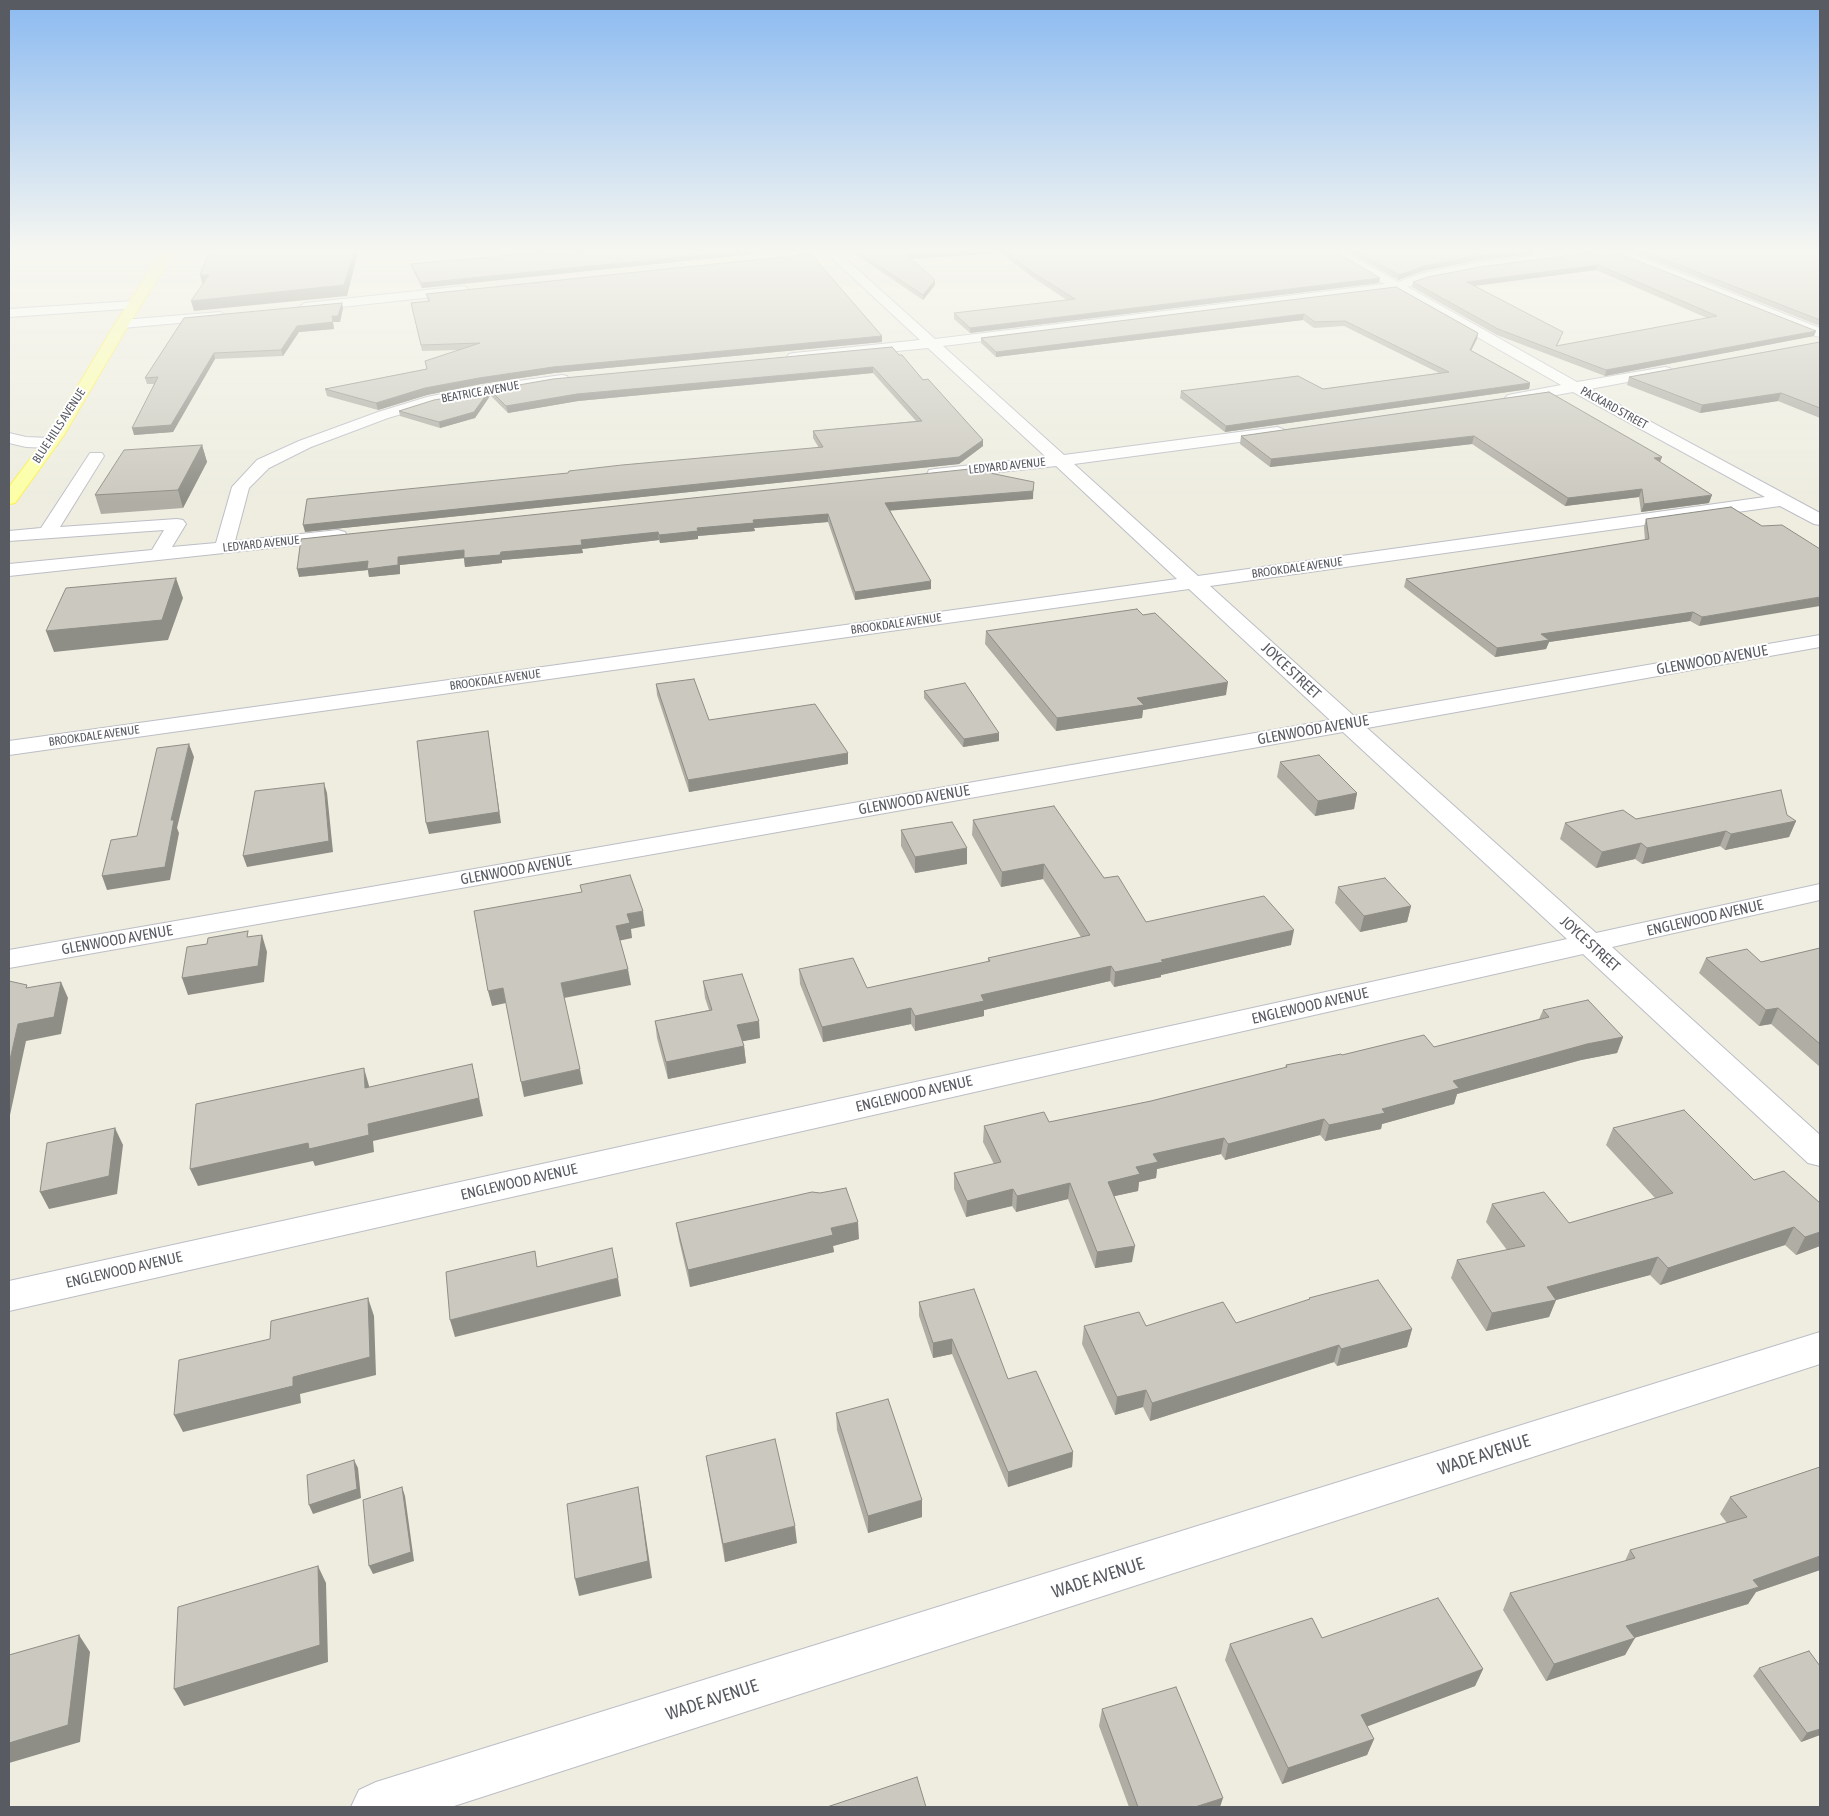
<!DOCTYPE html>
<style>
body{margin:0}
#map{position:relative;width:1829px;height:1816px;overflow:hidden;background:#eeede0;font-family:"Asap Condensed",sans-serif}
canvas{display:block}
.frame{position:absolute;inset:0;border:10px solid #595b63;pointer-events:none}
</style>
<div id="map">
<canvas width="1829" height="1816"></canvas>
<div class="frame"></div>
</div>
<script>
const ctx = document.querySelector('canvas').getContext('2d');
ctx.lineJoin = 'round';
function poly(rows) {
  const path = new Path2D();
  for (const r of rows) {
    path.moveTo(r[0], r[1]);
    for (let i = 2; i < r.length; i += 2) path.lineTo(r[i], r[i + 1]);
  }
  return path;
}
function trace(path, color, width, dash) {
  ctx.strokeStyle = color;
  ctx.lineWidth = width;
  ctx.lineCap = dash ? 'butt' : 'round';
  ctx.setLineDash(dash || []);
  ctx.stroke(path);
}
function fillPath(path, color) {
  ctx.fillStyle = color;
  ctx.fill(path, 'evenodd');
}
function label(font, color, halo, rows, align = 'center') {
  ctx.font = font + ' "Asap Condensed",sans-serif';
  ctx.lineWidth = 4;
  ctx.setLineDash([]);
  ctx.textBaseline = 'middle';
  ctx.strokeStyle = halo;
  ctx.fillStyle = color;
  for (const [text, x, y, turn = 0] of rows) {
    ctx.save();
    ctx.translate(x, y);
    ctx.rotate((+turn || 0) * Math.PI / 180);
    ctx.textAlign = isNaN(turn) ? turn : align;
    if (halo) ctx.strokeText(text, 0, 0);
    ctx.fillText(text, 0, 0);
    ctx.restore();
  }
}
const minor = poly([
 [822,249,835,249,935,339,1385,284,1326,249,1340,249,1398,282,1423,273,1479,262,1587,249,1620,249,1820,328,1820,337,1815,336,1803,329,1609,253,1479,270,1426,280,1408,287,1577,382,1665,367,1670,368,1672,371,1670,374,1590,389,1820,513,1820,525,1814,524,1780,506,1210,586,1354,716,1820,635,1820,647,1367,728,1596,933,1820,884,1820,900,1612,947,1820,1135,1820,1166,1808,1163,1583,954,9,1311,9,1281,1567,939,1343,732,9,968,9,950,1330,720,1189,589,9,755,9,741,1177,579,1056,466,935,479,929,478,927,474,929,470,935,469,1046,457,928,348,794,361,789,360,787,357,789,354,794,353,920,340,822,249],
 [1395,290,1561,385,1508,395,1505,398,1508,401,1513,403,1573,392,1765,497,1198,576,1074,464,1277,437,1283,435,1285,432,1283,429,1277,427,1064,455,943,346,1395,290],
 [464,286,470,290,468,293,305,311,299,307,305,303,464,286],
 [134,301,140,305,139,308,9,317,9,309,134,301],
 [220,312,227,316,225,319,122,328,115,324,122,320,220,312],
 [562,375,567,376,569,379,567,382,481,394,435,404,388,418,311,447,269,468,249,488,235,541,338,530,345,532,347,536,345,540,9,576,9,564,152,550,164,530,9,541,9,531,41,528,90,453,102,453,104,456,60,527,177,519,183,520,186,524,172,547,216,543,232,487,257,460,299,441,378,412,427,397,481,386,562,375],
 [9,433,26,437,50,438,56,440,58,443,56,446,50,448,26,447,9,443,9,433],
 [1820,1332,1820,1364,451,1807,351,1807,359,1790,376,1782,1820,1332]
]);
const major = poly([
 [164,249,176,249,129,324,64,435,15,503,9,504,9,487,49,434,115,324,164,249]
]);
trace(minor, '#bdbec6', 2);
trace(major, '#ffef48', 2);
fillPath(minor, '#fff');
fillPath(major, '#fcffa4');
fillPath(poly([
 [617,249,802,249,422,288,412,269,411,264,547,255],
 [858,249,1331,249,1379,283,970,333,954,319,954,313,1067,300,1032,277,1001,253,911,259,935,285,923,300,855,254,855,250],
 [1343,249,1573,249,1479,260,1423,271,1398,280],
 [1625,249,1820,249,1820,326],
 [1610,250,1814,336,1605,376,1497,335,1412,287,1413,282],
 [1596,270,1707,318,1557,346,1561,338,1475,286],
 [1396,287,1477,339,1471,350,1530,383,1529,389,1225,432,1180,398,1181,391,1323,389,1439,373,1344,326,1314,328,1303,320,996,357,981,343,981,338],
 [426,294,882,336,882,342,554,373,481,384,427,395,378,410,327,396,325,389,426,369,459,350,422,351,411,303,428,301],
 [343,308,340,322,333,322,334,329,299,332,283,356,215,359,173,432,134,435,154,384,147,384,145,378,184,318],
 [1820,342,1820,418,1778,401,1700,413,1627,385,1629,377],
 [899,355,983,440,983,446,959,464,305,532,568,473,819,448,813,438,813,431,916,421,873,373,578,401,508,413,491,396,490,390],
 [1549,392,1660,462,1709,503,1641,512,1639,497,1565,506,1472,444,1270,467,1240,444,1241,436],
 [490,396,475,418,440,428,400,416,399,411],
 [202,445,207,462,183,508,101,514,95,495],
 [1034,482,1033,499,890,510,931,589,855,600,828,522,754,528,755,531,698,536,698,539,660,543,659,540,582,549,583,553,502,560,502,563,465,567,464,558,400,565,400,574,369,577,368,570,299,577],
 [1646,519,1762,526,1699,626,1690,621,1549,642,1546,649,1495,657,1404,587,1406,579,1645,540,1644,527],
 [986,631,1226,695,1143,710,1142,718,1056,731,985,644],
 [656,684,709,720,848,764,689,792,657,695],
 [924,691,999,741,963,747,924,698],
 [1280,762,1357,793,1354,809,1315,816,1277,777],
 [1787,815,1796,821,1789,837,1725,850,1720,846,1642,864,1635,859,1596,868,1560,839,1565,823,1636,819],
 [973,820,1104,878,1146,922,1291,945,1161,975,1161,977,1114,987,1110,981,984,1010,984,1016,915,1031,911,1024,823,1042,800,984,799,969,867,988,988,962,988,958,1081,937,1043,879,1001,887,972,835],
 [901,830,967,864,915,873,901,846],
 [1338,887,1411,906,1407,922,1360,932,1335,903],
 [1820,948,1820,1067,1771,1024,1759,1026,1699,973,1706,958,1761,962],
 [703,981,760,1038,742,1041,744,1046,746,1063,668,1079,657,1038,655,1021,709,1010,705,998],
 [1543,1010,1623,1037,1617,1053,1581,1060,1457,1094,1454,1104,1382,1124,1381,1129,1325,1141,1320,1135,1225,1160,1221,1154,1157,1169,1156,1178,1139,1182,1138,1191,1114,1196,1132,1262,1095,1268,1068,1199,1016,1212,1012,1206,966,1217,954,1189,954,1173,994,1164,983,1142,984,1126,1049,1122,1151,1101,1285,1068,1286,1065,1342,1055,1434,1047,1539,1019],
 [1613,1128,1754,1180,1820,1203,1820,1246,1796,1255,1785,1245,1660,1285,1650,1275,1556,1300,1549,1317,1486,1331,1451,1278,1457,1260,1507,1250,1486,1222,1492,1204,1569,1223,1655,1198,1606,1145],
 [676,1223,859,1239,833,1246,834,1252,690,1287,679,1240],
 [1309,1298,1412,1329,1407,1347,1337,1366,1334,1362,1150,1421,1143,1407,1115,1415,1082,1344,1084,1326,1146,1326,1236,1323,1309,1300],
 [919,1302,1008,1379,1073,1452,1072,1467,1008,1487,952,1354,933,1358,919,1316],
 [836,1413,922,1517,868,1533,837,1430],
 [706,1456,797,1543,725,1562,709,1473],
 [1820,1467,1820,1570,1756,1592,1748,1604,1634,1638,1625,1655,1546,1681,1503,1610,1510,1593,1625,1561,1630,1550,1727,1523,1720,1514,1730,1497],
 [1322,1638,1483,1669,1475,1686,1367,1726,1374,1739,1367,1755,1282,1784,1225,1660,1230,1644],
 [1759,1668,1820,1735,1801,1742,1753,1676],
 [1102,1709,1220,1807,1129,1807,1099,1726]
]), '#afada4');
fillPath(poly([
 [355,249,359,249,347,296,194,311,191,301],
 [761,249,802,249,422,288,421,283],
 [1001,249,1001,253,906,259,906,254],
 [1535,249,1573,249,1479,260,1423,271,1398,280,1399,275,1424,266,1480,255],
 [1598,265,1596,270,1466,287,1467,282],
 [200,275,209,275,203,286],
 [1380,278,1379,283,970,333,970,328],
 [935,280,935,285,923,300,923,295],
 [342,303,343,308,340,322,333,322,334,329,299,332,283,356,281,350,297,326],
 [1304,314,1303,320,996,357,996,352],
 [1816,331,1814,336,1605,376,1606,370],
 [1478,333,1477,339,1469,355,1470,350],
 [882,336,882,342,554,373,481,384,427,395,378,410,376,403,425,388,479,378,553,367],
 [214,353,215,359,173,432,134,435,132,428],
 [873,367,873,373,578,401,508,413,506,406,577,394],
 [1530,383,1529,389,1225,432,1226,426],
 [489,391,490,396,475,418,440,428,439,422],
 [1781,393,1778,401,1700,413,1702,405],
 [1474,436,1472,444,1270,467,1271,459],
 [983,440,983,446,959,464,305,532,303,525],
 [202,445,207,462,183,508,178,490],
 [1662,457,1659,465,1654,458],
 [1642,489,1639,497,1565,506,1568,498],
 [1033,491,1033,499,886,511,885,503],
 [1712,495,1709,503,1641,512,1644,504],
 [828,514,828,522,754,528,755,531,698,536,698,539,660,543,659,535,697,528,753,520],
 [658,532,659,540,582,549,583,553,502,560,502,563,465,567,464,558,581,540],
 [464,550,465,558,400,565,400,574,369,577,368,570,299,577,297,569,368,561,398,557],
 [176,578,183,598,168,640,54,652,46,631],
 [931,581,931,589,855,600,855,592],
 [1820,597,1820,606,1699,626,1702,617],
 [1693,612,1690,621,1549,642,1546,649,1495,657,1497,648,1541,634],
 [1228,682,1226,695,1143,710,1142,718,1056,731,1057,718,1137,698],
 [488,731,501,823,429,834,426,823],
 [999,733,999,741,963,747,964,739],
 [189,744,194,757,177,828,179,833,170,880,107,890,102,876,171,820],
 [848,753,848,764,689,792,688,780],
 [324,783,327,793,333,852,247,867,243,856],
 [1357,793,1354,809,1315,816,1318,801],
 [1796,821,1789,837,1725,850,1731,834],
 [1726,831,1720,846,1642,864,1647,848],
 [1641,843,1635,859,1596,868,1602,852],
 [967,848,967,864,915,873,915,857],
 [1044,864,1043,879,1001,887,1002,872],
 [1411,906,1407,922,1360,932,1364,916],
 [643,911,645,926,631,929,632,938,618,941,616,926,627,914],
 [1294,930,1291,945,1161,975,1161,977,1114,987,1115,972,1161,960],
 [262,935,267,952,264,982,188,995,182,978],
 [1111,966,1110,981,984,1010,984,1016,915,1031,915,1016,981,995],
 [628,969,631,985,564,998,561,983],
 [61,982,68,998,61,1034,26,1041,10,1115,9,1115,9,1064,18,1024],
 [503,988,506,1003,492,1006,488,991],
 [911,1008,911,1024,823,1042,822,1027],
 [1778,1008,1771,1024,1759,1026,1766,1010],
 [759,1021,760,1038,739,1042,737,1025],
 [1623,1037,1617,1053,1581,1060,1457,1094,1454,1104,1382,1124,1381,1129,1325,1141,1329,1125,1382,1109,1453,1081,1587,1044],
 [744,1046,746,1063,668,1079,666,1062],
 [472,1064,483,1116,373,1141,374,1152,315,1166,313,1161,198,1186,190,1169,368,1124],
 [364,1068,369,1086,370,1105,365,1088],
 [580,1069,583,1084,524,1097,521,1082],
 [1324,1119,1320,1135,1225,1160,1228,1144],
 [115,1128,123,1145,117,1194,49,1209,40,1192],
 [1224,1138,1221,1154,1157,1169,1156,1178,1139,1182,1138,1191,1106,1198,1108,1182,1136,1167,1153,1154],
 [1070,1183,1068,1199,1016,1212,1017,1196],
 [1013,1189,1012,1206,966,1217,967,1201],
 [858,1222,859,1239,833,1246,834,1252,690,1287,688,1270,831,1228],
 [1794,1227,1785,1245,1660,1285,1668,1268],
 [1820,1232,1820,1246,1796,1255,1805,1237],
 [1135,1246,1132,1262,1095,1268,1097,1252],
 [1658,1257,1650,1275,1556,1300,1549,1317,1486,1331,1492,1313,1547,1287],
 [618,1278,621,1296,455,1337,450,1320],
 [368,1298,374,1316,376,1375,300,1394,301,1403,183,1432,174,1415,293,1377],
 [1412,1329,1407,1347,1337,1366,1341,1349],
 [952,1339,952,1354,933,1358,933,1343],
 [1339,1345,1334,1362,1150,1421,1152,1403],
 [1146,1390,1143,1407,1115,1415,1117,1397],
 [1073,1452,1072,1467,1008,1487,1008,1472],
 [354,1460,358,1468,361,1498,313,1514,309,1505],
 [402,1487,405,1496,414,1561,373,1574,369,1566],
 [638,1487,641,1505,652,1578,579,1596,575,1579],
 [922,1500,922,1517,868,1533,868,1516],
 [795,1526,797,1543,725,1562,723,1544],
 [1820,1556,1820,1570,1756,1592,1748,1604,1617,1643,1626,1626,1753,1580],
 [318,1566,326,1583,328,1662,184,1706,174,1689],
 [79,1635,90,1652,80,1742,9,1763,9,1743],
 [1635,1638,1625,1655,1546,1681,1554,1664],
 [1483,1669,1475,1686,1355,1731,1361,1715],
 [1820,1729,1820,1735,1801,1742,1807,1733],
 [1374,1739,1367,1755,1282,1784,1288,1768],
 [1223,1798,1220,1807,1195,1807]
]), '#8e8d86');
const building = poly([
 [210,249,355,249,344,285,191,301,209,275,200,275,210,249],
 [617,249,761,249,421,283,411,264,544,252,547,255,617,249],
 [858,249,995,249,906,254,935,280,923,295,855,250,858,249],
 [1002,249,1331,249,1380,278,970,328,954,313,1075,299,1032,272,1002,249],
 [1352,249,1535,249,1480,255,1424,266,1399,275,1352,249],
 [1638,249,1820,249,1820,320,1638,249],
 [1610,250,1816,331,1606,370,1498,329,1413,282,1428,277,1480,267,1610,250],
 [1598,265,1717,316,1556,346,1563,332,1467,282,1598,265],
 [811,254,882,336,553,367,479,378,425,388,376,403,325,389,427,369,425,361,480,343,421,345,411,303,430,301,426,294,811,254],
 [1396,287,1478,333,1470,350,1530,383,1226,426,1181,391,1298,376,1323,389,1449,372,1345,321,1315,322,1304,314,996,352,981,338,1396,287],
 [342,303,338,316,332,316,333,322,297,326,281,350,214,353,171,425,132,428,158,377,145,378,184,318,342,303],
 [1820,342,1820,408,1781,393,1702,405,1629,377,1820,342],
 [892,347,899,355,902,355,923,380,928,379,983,440,959,457,303,525,307,499,568,473,569,471,622,465,823,447,813,431,922,421,873,367,577,394,506,406,490,390,553,379,892,347],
 [489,391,474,412,439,422,399,411,434,400,489,391],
 [1549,392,1662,457,1654,458,1712,495,1644,504,1642,489,1568,498,1474,436,1271,459,1241,436,1549,392],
 [202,445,178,490,95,495,124,450,202,445],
 [970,469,1034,482,1033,491,885,503,931,581,855,592,828,514,753,520,754,523,697,528,698,531,659,535,658,532,581,540,582,545,501,552,500,555,464,558,464,550,398,557,398,565,367,569,368,561,297,569,301,539,970,469],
 [1731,507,1762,526,1782,525,1820,549,1820,597,1702,617,1693,612,1541,634,1549,640,1497,648,1406,579,1649,539,1646,519,1731,507],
 [176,578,162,620,46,631,66,588,176,578],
 [1137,609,1143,615,1155,613,1228,682,1137,698,1144,705,1057,718,986,631,1137,609],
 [694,679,709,720,815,704,848,753,688,780,656,684,694,679],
 [965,683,999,733,964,739,924,691,965,683],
 [488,731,499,812,426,823,417,741,488,731],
 [189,744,171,820,174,820,165,867,102,876,111,840,137,836,157,748,189,744],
 [1319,755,1357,793,1318,801,1280,762,1319,755],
 [324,783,329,841,243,856,255,791,324,783],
 [1781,790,1787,815,1796,821,1731,834,1726,831,1647,848,1641,843,1602,852,1565,823,1623,810,1636,819,1781,790],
 [1054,806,1104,878,1118,876,1146,922,1264,896,1294,930,1161,960,1163,962,1115,972,1111,966,981,995,984,1001,915,1016,911,1008,822,1027,799,969,853,958,867,988,990,961,988,958,1090,935,1044,864,1002,872,973,820,1054,806],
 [952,822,967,848,915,857,901,830,952,822],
 [630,875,643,911,627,914,630,923,616,926,628,969,561,983,580,1069,521,1082,503,988,488,991,474,911,582,892,580,885,630,875],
 [1385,878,1411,906,1364,916,1338,887,1385,878],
 [248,931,247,937,262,935,258,966,182,978,187,947,207,944,208,938,248,931],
 [1820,948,1820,1044,1778,1008,1766,1010,1706,958,1747,949,1761,962,1820,948],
 [742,974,759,1021,737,1025,744,1046,666,1062,655,1021,712,1010,703,981,742,974],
 [9,981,27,985,26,988,61,982,54,1017,18,1024,9,1064,9,981],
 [1588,1000,1623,1037,1587,1044,1453,1081,1459,1088,1382,1109,1385,1113,1329,1125,1324,1119,1228,1144,1224,1138,1153,1154,1158,1162,1136,1167,1140,1174,1108,1182,1135,1246,1097,1252,1070,1183,1017,1196,1013,1189,967,1201,954,1173,1001,1162,984,1126,1044,1112,1049,1122,1151,1101,1287,1067,1286,1065,1341,1054,1342,1055,1424,1035,1434,1047,1549,1017,1543,1010,1588,1000],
 [472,1064,479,1098,368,1124,369,1135,309,1149,308,1143,190,1169,196,1104,364,1068,365,1088,472,1064],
 [1684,1110,1754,1180,1784,1171,1820,1203,1820,1232,1805,1237,1794,1227,1668,1268,1658,1257,1547,1287,1556,1300,1492,1313,1457,1260,1525,1246,1492,1204,1544,1192,1569,1223,1673,1193,1613,1128,1684,1110],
 [115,1128,109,1176,40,1192,47,1143,115,1128],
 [846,1188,858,1222,831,1228,833,1235,688,1270,676,1223,812,1192,820,1193,846,1188],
 [612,1248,618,1278,450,1320,446,1272,535,1251,537,1267,612,1248],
 [1378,1280,1412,1329,1341,1349,1339,1345,1152,1403,1146,1390,1117,1397,1084,1326,1139,1312,1146,1326,1223,1302,1236,1323,1310,1299,1309,1298,1378,1280],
 [974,1289,1008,1379,1036,1371,1073,1452,1008,1472,952,1339,933,1343,919,1302,974,1289],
 [368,1298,370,1357,293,1377,293,1386,174,1415,179,1360,270,1339,271,1321,368,1298],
 [888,1399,922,1500,868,1516,836,1413,888,1399],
 [775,1439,795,1526,723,1544,706,1456,775,1439],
 [354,1460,357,1489,309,1505,307,1475,354,1460],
 [1820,1467,1820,1556,1753,1580,1759,1587,1626,1626,1635,1638,1554,1664,1510,1593,1635,1558,1630,1550,1747,1517,1730,1497,1820,1467],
 [402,1487,411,1552,369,1566,363,1500,402,1487],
 [638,1487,648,1561,575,1579,567,1504,638,1487],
 [318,1566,320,1645,174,1689,178,1607,318,1566],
 [1438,1598,1483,1669,1361,1715,1374,1739,1288,1768,1230,1644,1312,1618,1322,1638,1438,1598],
 [79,1635,68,1725,9,1743,9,1655,79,1635],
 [1809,1651,1820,1666,1820,1729,1807,1733,1759,1668,1809,1651],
 [1176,1687,1223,1798,1195,1807,1138,1807,1102,1709,1176,1687],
 [917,1777,926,1807,827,1807,917,1777]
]);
fillPath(building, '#cbc9bf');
trace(building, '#8e8d86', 1);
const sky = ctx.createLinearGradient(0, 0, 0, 503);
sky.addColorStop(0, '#8bbaf1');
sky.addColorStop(0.5, '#f7f7f1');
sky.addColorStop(1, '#f7f7f100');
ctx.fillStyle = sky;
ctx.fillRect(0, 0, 1829, 503);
label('12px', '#595b63', '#fff', [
 ["BEATRICE AVENUE",480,392,-10],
 ["PACKARD STREET",1614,408,29],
 ["BLUE HILLS AVENUE",59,426,-57],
 ["LEDYARD AVENUE",1007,466,-6],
 ["LEDYARD AVENUE",261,544,-6],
 ["BROOKDALE AVENUE",1297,568,-8],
 ["BROOKDALE AVENUE",896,624,-8],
 ["BROOKDALE AVENUE",495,680,-8],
 ["BROOKDALE AVENUE",94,736,-8]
]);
label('15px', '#595b63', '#fff', [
 ["GLENWOOD AVENUE",1712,660,-10],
 ["JOYCE STREET",1291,671,43],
 ["GLENWOOD AVENUE",1313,730,-10],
 ["GLENWOOD AVENUE",914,800,-10],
 ["GLENWOOD AVENUE",516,870,-10],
 ["ENGLEWOOD AVENUE",1705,918,-13],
 ["GLENWOOD AVENUE",117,940,-10],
 ["JOYCE STREET",1590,944,42],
 ["ENGLEWOOD AVENUE",1310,1006,-13],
 ["ENGLEWOOD AVENUE",914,1094,-13],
 ["ENGLEWOOD AVENUE",519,1182,-13],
 ["ENGLEWOOD AVENUE",124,1270,-13]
]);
label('18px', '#595b63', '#fff', [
 ["WADE AVENUE",1484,1455,-18],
 ["WADE AVENUE",1098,1578,-18],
 ["WADE AVENUE",712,1700,-18]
]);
</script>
